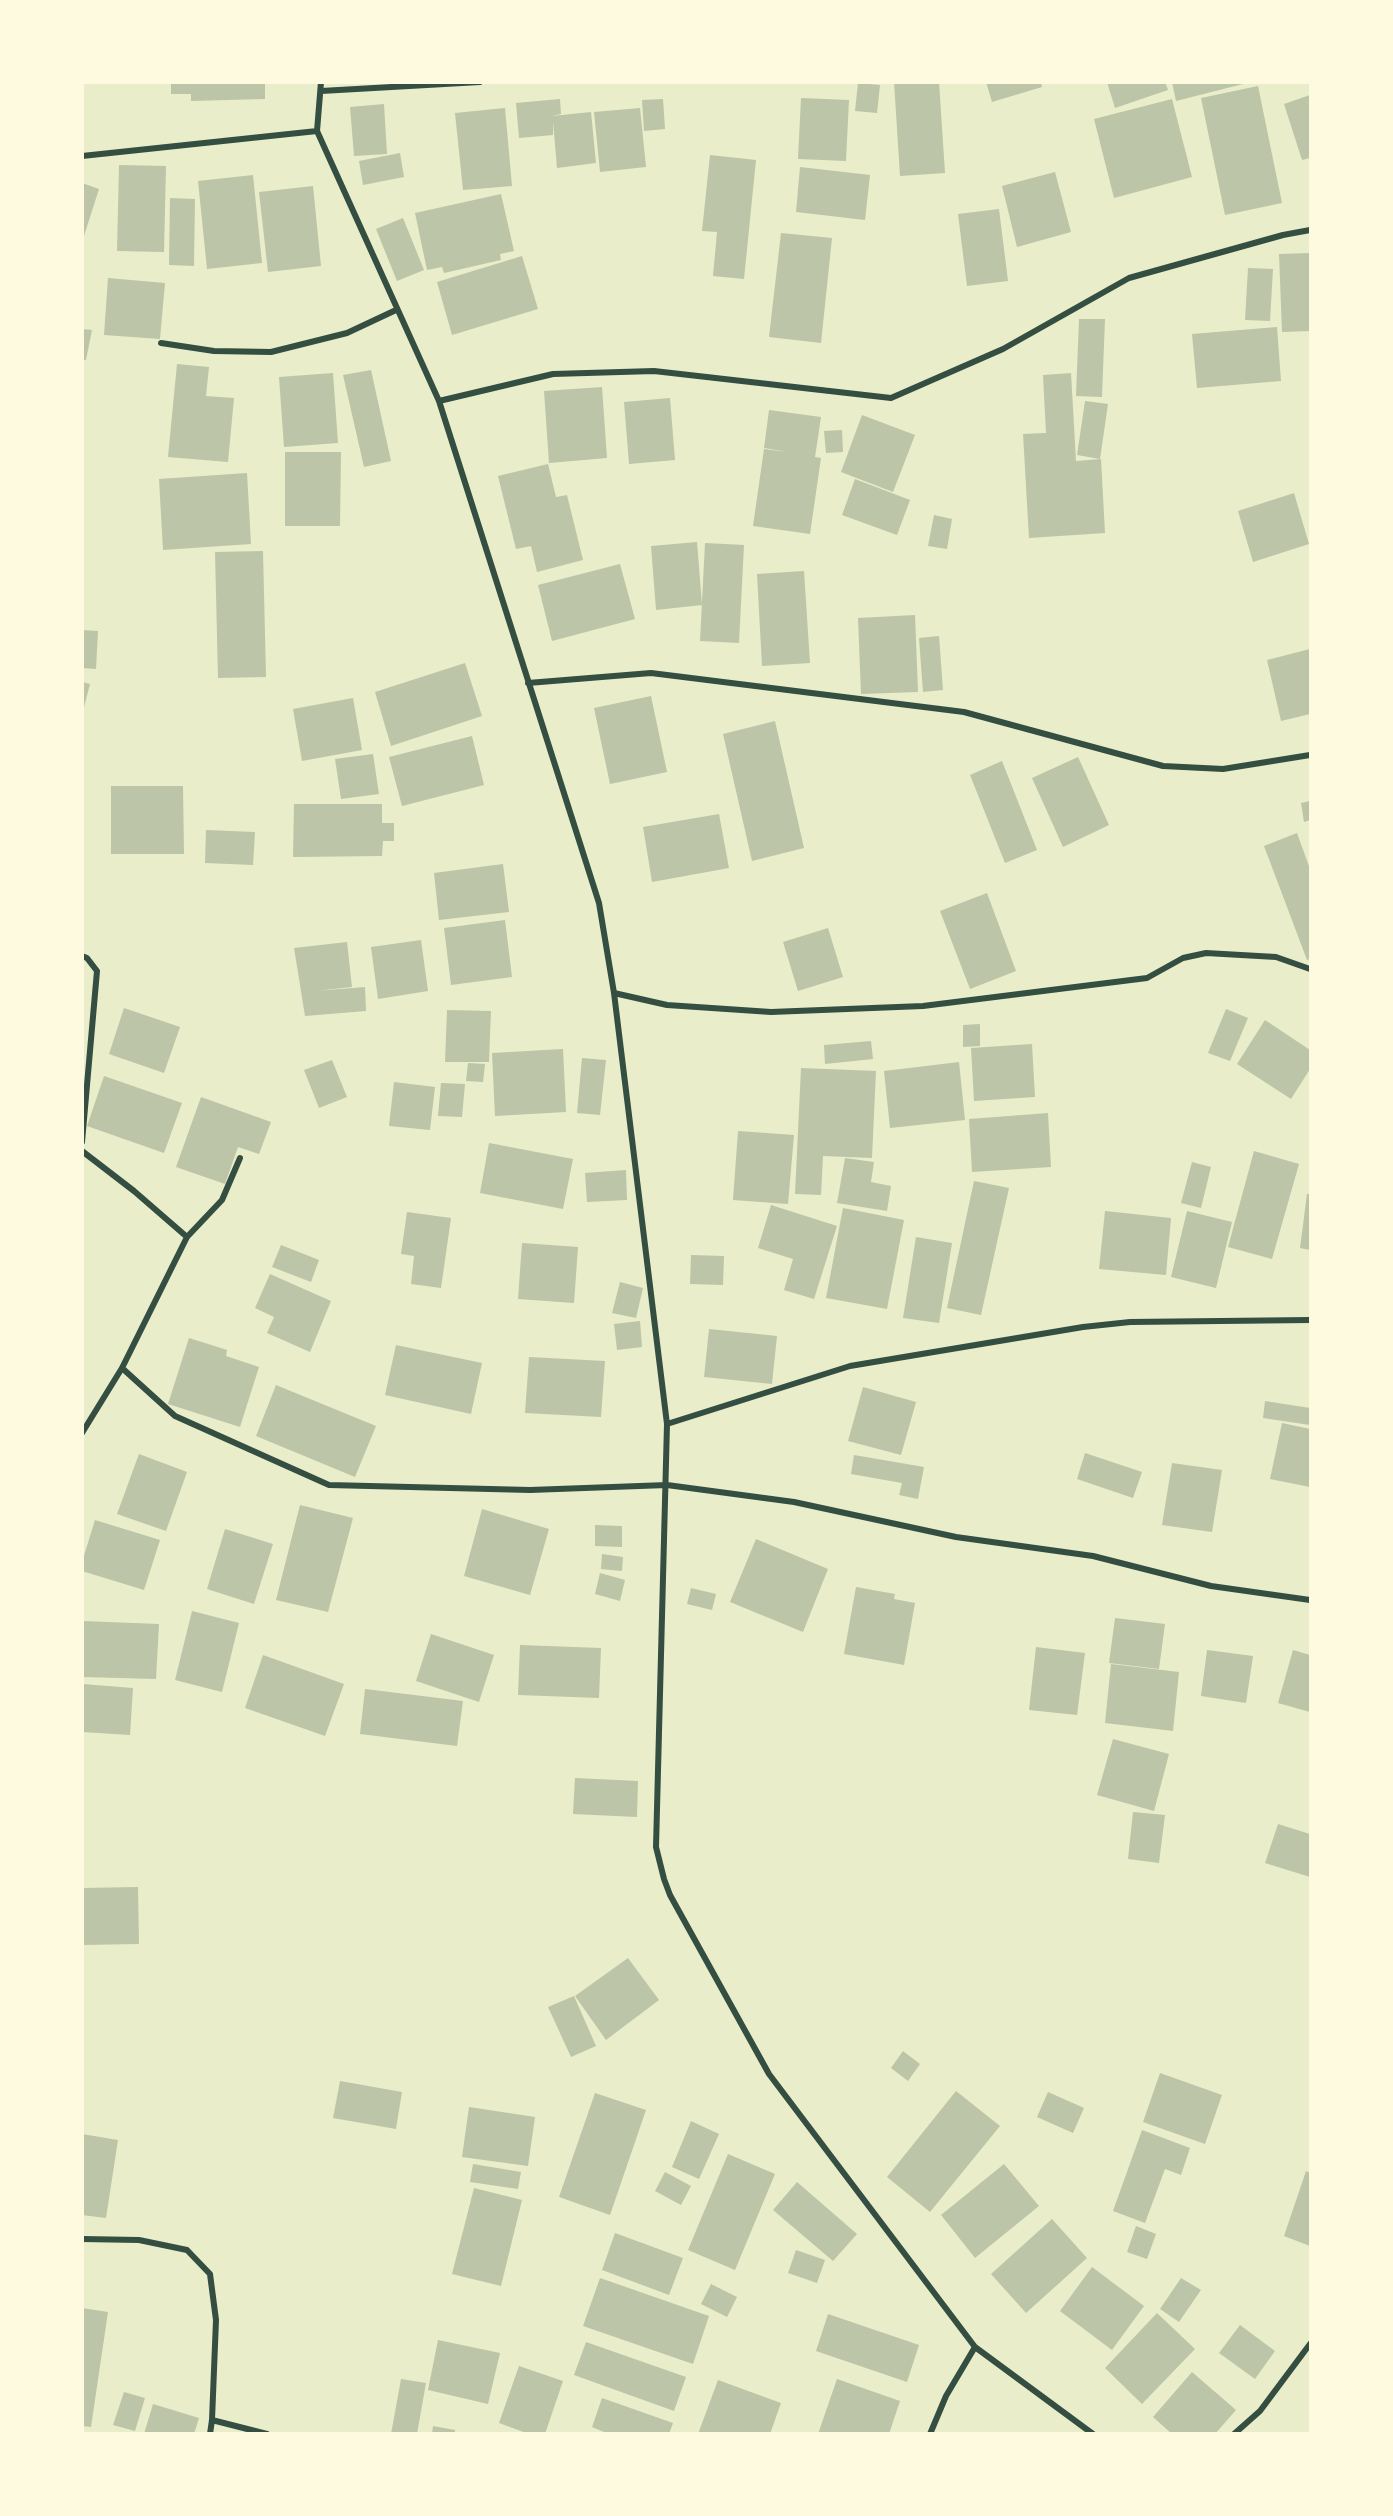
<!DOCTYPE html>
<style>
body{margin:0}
#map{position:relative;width:1393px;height:2516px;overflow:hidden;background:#e9edc9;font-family:"Public Sans",sans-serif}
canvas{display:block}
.frame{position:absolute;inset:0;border:84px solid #fefae0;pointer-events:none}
</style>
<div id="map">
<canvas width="1393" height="2516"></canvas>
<div class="frame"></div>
</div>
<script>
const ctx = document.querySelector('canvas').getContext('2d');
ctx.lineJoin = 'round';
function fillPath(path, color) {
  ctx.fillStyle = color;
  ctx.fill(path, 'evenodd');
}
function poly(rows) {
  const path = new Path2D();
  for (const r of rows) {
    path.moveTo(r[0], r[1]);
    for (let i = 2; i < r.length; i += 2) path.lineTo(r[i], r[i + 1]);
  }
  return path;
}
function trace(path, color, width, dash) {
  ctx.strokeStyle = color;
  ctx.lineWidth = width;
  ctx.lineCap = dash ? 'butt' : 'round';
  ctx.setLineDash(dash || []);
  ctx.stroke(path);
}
fillPath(poly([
 [171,82,265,82,265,99,191,101,191,94,171,94],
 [894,82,939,82,945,173,900,176],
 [986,82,1041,82,1042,87,992,102],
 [1107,82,1165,82,1168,90,1115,108],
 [1172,82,1247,82,1247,83,1176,101],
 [858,83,880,85,877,113,855,111],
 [1258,86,1282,203,1225,215,1201,98],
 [1310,95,1310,158,1302,160,1284,104],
 [801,98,849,100,846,161,798,159],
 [560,99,561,114,552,116,591,112,596,163,557,168,553,121,553,135,519,138,516,103],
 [663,99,665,129,644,131,642,100],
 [1172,99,1192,177,1114,198,1094,119],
 [384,104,387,154,354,156,350,107],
 [505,108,512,186,463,190,455,113],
 [640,108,646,167,600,172,594,112],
 [400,153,404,177,363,185,359,161],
 [710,155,756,160,744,279,713,276,717,232,702,231],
 [119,165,166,166,164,252,117,251],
 [800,167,870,175,865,220,796,212],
 [1055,172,1071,232,1017,247,1002,186],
 [253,175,262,263,207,269,198,181],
 [82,183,99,189,83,239,82,239],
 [313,186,321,266,268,272,259,192],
 [501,194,514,251,500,254,501,260,444,273,442,267,427,270,415,213],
 [170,198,195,199,194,266,169,265],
 [999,209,1008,281,967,286,958,214],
 [403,218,424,270,397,281,376,229],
 [781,233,832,238,821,343,769,337],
 [1310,253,1310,331,1282,332,1279,254],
 [522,256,538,309,452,335,437,282],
 [1248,268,1273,269,1270,321,1245,320],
 [108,278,165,283,160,339,104,335],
 [1079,319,1105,319,1102,397,1076,396],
 [1277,327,1281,381,1197,388,1192,334],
 [82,329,92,330,86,360,82,360],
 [177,364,209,367,206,396,234,398,228,462,168,457],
 [371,370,391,461,364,467,343,375],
 [333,373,338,443,284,447,279,377],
 [1071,373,1076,461,1101,459,1105,533,1029,538,1023,434,1046,433,1043,375],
 [602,387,607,458,549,463,544,391],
 [670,398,675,460,629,464,624,402],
 [1085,401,1108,404,1100,459,1077,455],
 [769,410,821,417,815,457,821,458,810,534,753,526,764,449,788,452,764,448],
 [862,415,915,435,893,492,841,472],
 [842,430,843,452,826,453,824,431],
 [285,452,341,452,340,526,285,526],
 [548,464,556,497,567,495,583,560,537,572,531,546,516,549,498,476],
 [247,473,251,544,163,550,159,479],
 [855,479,910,500,897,535,842,515],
 [1294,493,1309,544,1253,562,1238,511],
 [934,515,952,519,947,549,928,546],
 [697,542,702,605,656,610,651,546],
 [705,543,744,545,739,643,700,641],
 [263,551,266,677,218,678,215,552],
 [620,564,635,619,552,641,538,585],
 [804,571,810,663,762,666,757,574],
 [915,615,918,692,861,694,858,618],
 [82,630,98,631,96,669,82,668],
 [939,636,943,690,923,692,919,638],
 [1310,649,1310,714,1281,721,1267,660],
 [465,663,482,716,391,746,375,692],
 [82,682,90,684,83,711,82,711],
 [651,696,667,772,610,784,594,708],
 [353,698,362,750,302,761,293,709],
 [775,721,804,848,752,861,723,734],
 [472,736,484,785,402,806,389,757],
 [373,754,379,794,341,799,335,759],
 [1078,757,1109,825,1063,847,1032,778],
 [1002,761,1037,850,1005,863,970,775],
 [111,786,183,786,184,854,111,854],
 [1310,801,1310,820,1304,822,1301,803],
 [294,804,382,804,382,823,394,823,394,841,383,841,382,856,293,857],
 [719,814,729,868,652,882,643,827],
 [206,830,255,832,253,865,205,863],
 [1297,833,1310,869,1310,959,1307,960,1264,846],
 [503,864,509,912,439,920,434,873],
 [987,893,1016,971,970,989,940,911],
 [505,920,512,977,451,985,444,928],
 [828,928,843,977,798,991,783,942],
 [421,940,428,991,378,999,371,947],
 [347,942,352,987,316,991,365,987,366,1011,305,1016,294,948],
 [124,1008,180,1027,164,1073,109,1054],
 [1226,1009,1248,1018,1230,1061,1208,1053],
 [447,1010,491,1011,489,1062,445,1062],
 [1265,1020,1310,1050,1310,1069,1291,1099,1237,1064],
 [980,1024,980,1046,963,1047,963,1025],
 [871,1041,873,1059,825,1064,824,1045],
 [1032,1044,1035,1097,974,1101,971,1048],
 [563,1049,566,1112,495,1116,492,1053],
 [582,1058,606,1060,600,1115,577,1113],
 [332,1060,347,1097,319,1108,304,1070],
 [959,1062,965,1120,890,1128,884,1071],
 [468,1063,485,1064,483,1082,466,1081],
 [801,1068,876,1071,872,1158,823,1156,821,1195,795,1194],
 [104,1076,182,1103,164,1153,87,1126],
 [394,1082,435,1087,430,1130,389,1126],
 [441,1083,465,1084,462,1117,438,1116],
 [201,1097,271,1122,259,1154,238,1147,225,1184,176,1167],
 [1048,1113,1051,1167,972,1172,969,1119],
 [738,1131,794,1135,788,1204,733,1200],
 [489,1143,573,1159,563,1209,480,1193],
 [1254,1151,1299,1164,1272,1259,1228,1247],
 [845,1158,874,1162,871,1182,891,1186,887,1211,837,1203],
 [1192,1162,1211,1167,1201,1208,1181,1203],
 [626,1170,627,1200,587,1202,585,1173],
 [974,1181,1009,1188,981,1315,947,1308],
 [1307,1194,1310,1194,1310,1250,1300,1248],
 [771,1205,837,1226,814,1299,784,1290,793,1259,758,1248],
 [843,1208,904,1220,887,1309,826,1298],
 [1105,1211,1171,1218,1166,1275,1099,1269],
 [1187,1211,1232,1222,1216,1288,1171,1277],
 [407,1212,451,1218,441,1288,411,1284,414,1256,401,1254],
 [916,1237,952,1243,939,1323,903,1318],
 [522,1243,578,1247,574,1303,518,1299],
 [281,1245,319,1260,311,1282,272,1267],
 [691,1255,724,1256,723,1285,690,1284],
 [270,1274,331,1301,310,1352,267,1333,274,1317,255,1308],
 [620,1282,643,1288,636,1318,612,1313],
 [640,1321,642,1347,617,1350,614,1324],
 [709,1329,777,1336,772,1384,704,1377],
 [189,1338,227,1350,226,1356,259,1367,240,1427,168,1404],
 [396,1345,482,1363,471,1414,385,1395],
 [529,1357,605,1361,601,1417,525,1413],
 [276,1385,376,1426,355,1477,256,1436],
 [863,1387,916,1402,901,1455,848,1441],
 [1265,1401,1310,1408,1310,1425,1263,1418],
 [1282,1423,1310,1429,1310,1487,1270,1479],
 [1085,1453,1142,1472,1133,1498,1077,1479],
 [139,1454,187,1472,166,1531,117,1514],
 [854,1455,924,1467,918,1499,899,1495,902,1483,851,1474],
 [1172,1463,1222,1470,1212,1532,1162,1525],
 [300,1505,353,1518,328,1612,276,1600],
 [482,1509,549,1529,530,1595,464,1576],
 [95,1520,160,1540,144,1590,82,1571,82,1562],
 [595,1525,622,1526,622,1547,595,1546],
 [225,1529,273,1544,254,1604,207,1589],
 [756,1539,828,1569,803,1632,730,1602],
 [602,1554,623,1557,622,1571,601,1569],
 [600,1573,625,1580,620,1601,595,1594],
 [856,1587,895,1594,894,1599,915,1603,904,1665,844,1654],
 [691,1588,716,1594,712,1610,687,1604],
 [192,1611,239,1623,222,1692,175,1680],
 [1115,1618,1165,1624,1159,1669,1109,1663],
 [82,1621,159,1624,156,1679,82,1677],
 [431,1634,494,1655,479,1702,416,1681],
 [520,1645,601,1648,599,1698,518,1695],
 [1036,1647,1085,1653,1077,1715,1029,1710],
 [1207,1650,1253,1656,1246,1703,1201,1696],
 [1293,1650,1310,1655,1310,1712,1278,1703],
 [263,1655,344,1684,325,1736,245,1708],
 [1111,1664,1179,1672,1173,1731,1105,1723],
 [82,1684,133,1688,130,1735,82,1732],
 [365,1689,463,1701,457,1746,360,1734],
 [1113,1739,1169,1754,1154,1811,1097,1795],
 [575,1778,638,1781,637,1817,573,1814],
 [1133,1812,1165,1815,1159,1863,1128,1859],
 [1278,1824,1310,1834,1310,1877,1265,1863],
 [138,1887,139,1944,82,1945,82,1888],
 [628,1958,659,2000,606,2040,575,1996],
 [574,1996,596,2046,571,2057,548,2007],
 [903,2051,920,2064,908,2081,891,2068],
 [1160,2073,1222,2095,1205,2144,1143,2122],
 [340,2081,402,2092,396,2129,333,2118],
 [956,2091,1000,2126,930,2212,887,2177],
 [1048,2092,1084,2108,1073,2133,1037,2117],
 [595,2093,646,2110,610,2215,559,2197],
 [469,2107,535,2117,528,2166,462,2157],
 [691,2121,719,2134,699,2179,672,2167],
 [1142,2130,1190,2148,1181,2175,1165,2169,1145,2223,1113,2211],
 [82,2134,118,2140,106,2218,82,2215],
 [728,2154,775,2174,735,2270,688,2250],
 [473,2164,521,2172,518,2189,470,2182],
 [1004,2164,1039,2206,975,2258,941,2215],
 [1306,2171,1310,2173,1310,2246,1284,2236],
 [665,2172,691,2186,681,2205,655,2191],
 [797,2182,857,2234,833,2261,773,2210],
 [474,2188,522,2200,501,2286,452,2274],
 [1052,2219,1087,2258,1026,2313,991,2274],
 [1136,2226,1156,2234,1147,2259,1127,2252],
 [615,2233,683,2258,669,2295,602,2270],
 [796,2250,825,2260,817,2283,788,2273],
 [1092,2267,1144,2306,1112,2350,1060,2311],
 [600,2278,709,2316,693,2364,583,2326],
 [1181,2278,1201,2290,1179,2322,1160,2309],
 [711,2284,737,2297,727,2317,701,2304],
 [82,2308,108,2312,91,2427,82,2426],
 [1157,2313,1195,2349,1142,2404,1105,2368],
 [828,2314,919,2345,907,2382,816,2351],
 [1240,2325,1275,2351,1255,2379,1219,2353],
 [438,2340,500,2353,488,2404,428,2390],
 [586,2342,686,2377,674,2411,574,2375],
 [519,2366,563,2381,545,2434,529,2434,499,2423],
 [1192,2372,1236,2410,1215,2434,1172,2434,1153,2417],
 [401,2379,426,2383,417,2434,391,2434],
 [837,2379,900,2401,889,2434,818,2434],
 [718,2380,781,2403,770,2434,698,2434],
 [124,2392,145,2398,135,2431,113,2425],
 [602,2398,673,2423,669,2434,609,2434,592,2427],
 [153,2404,199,2418,194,2434,144,2434],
 [433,2426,455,2430,455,2434,432,2434]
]), '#bcc5a7');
trace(poly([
 [321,82,317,131,439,401,599,903,614,993,667,1424,656,1847,664,1879,670,1895,769,2074,975,2347,1093,2434],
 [321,91,480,82],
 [82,156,317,131],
 [161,343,214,351,271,352,347,333,396,310],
 [439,401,553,374,654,371,891,398,1003,349,1129,278,1283,235,1310,230],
 [528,683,651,673,964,712,1163,766,1223,769,1310,755],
 [82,956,87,958,97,971,82,1142],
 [614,993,667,1005,771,1012,923,1006,1147,978,1183,958,1206,953,1276,957,1310,969],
 [82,1151,134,1191,187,1237],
 [122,1368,175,1416,329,1485,530,1490,667,1485,794,1502,956,1537,1093,1556,1211,1586,1310,1600],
 [667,1424,850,1366,1083,1327,1130,1322,1310,1320],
 [82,1433,122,1368,187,1237,222,1200,240,1158],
 [82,2239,139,2240,187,2250,210,2274,216,2320,212,2420,210,2434],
 [212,2420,267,2434],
 [930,2434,946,2396,975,2347],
 [1234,2434,1260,2411,1310,2344]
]), '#344e41', 6);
</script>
